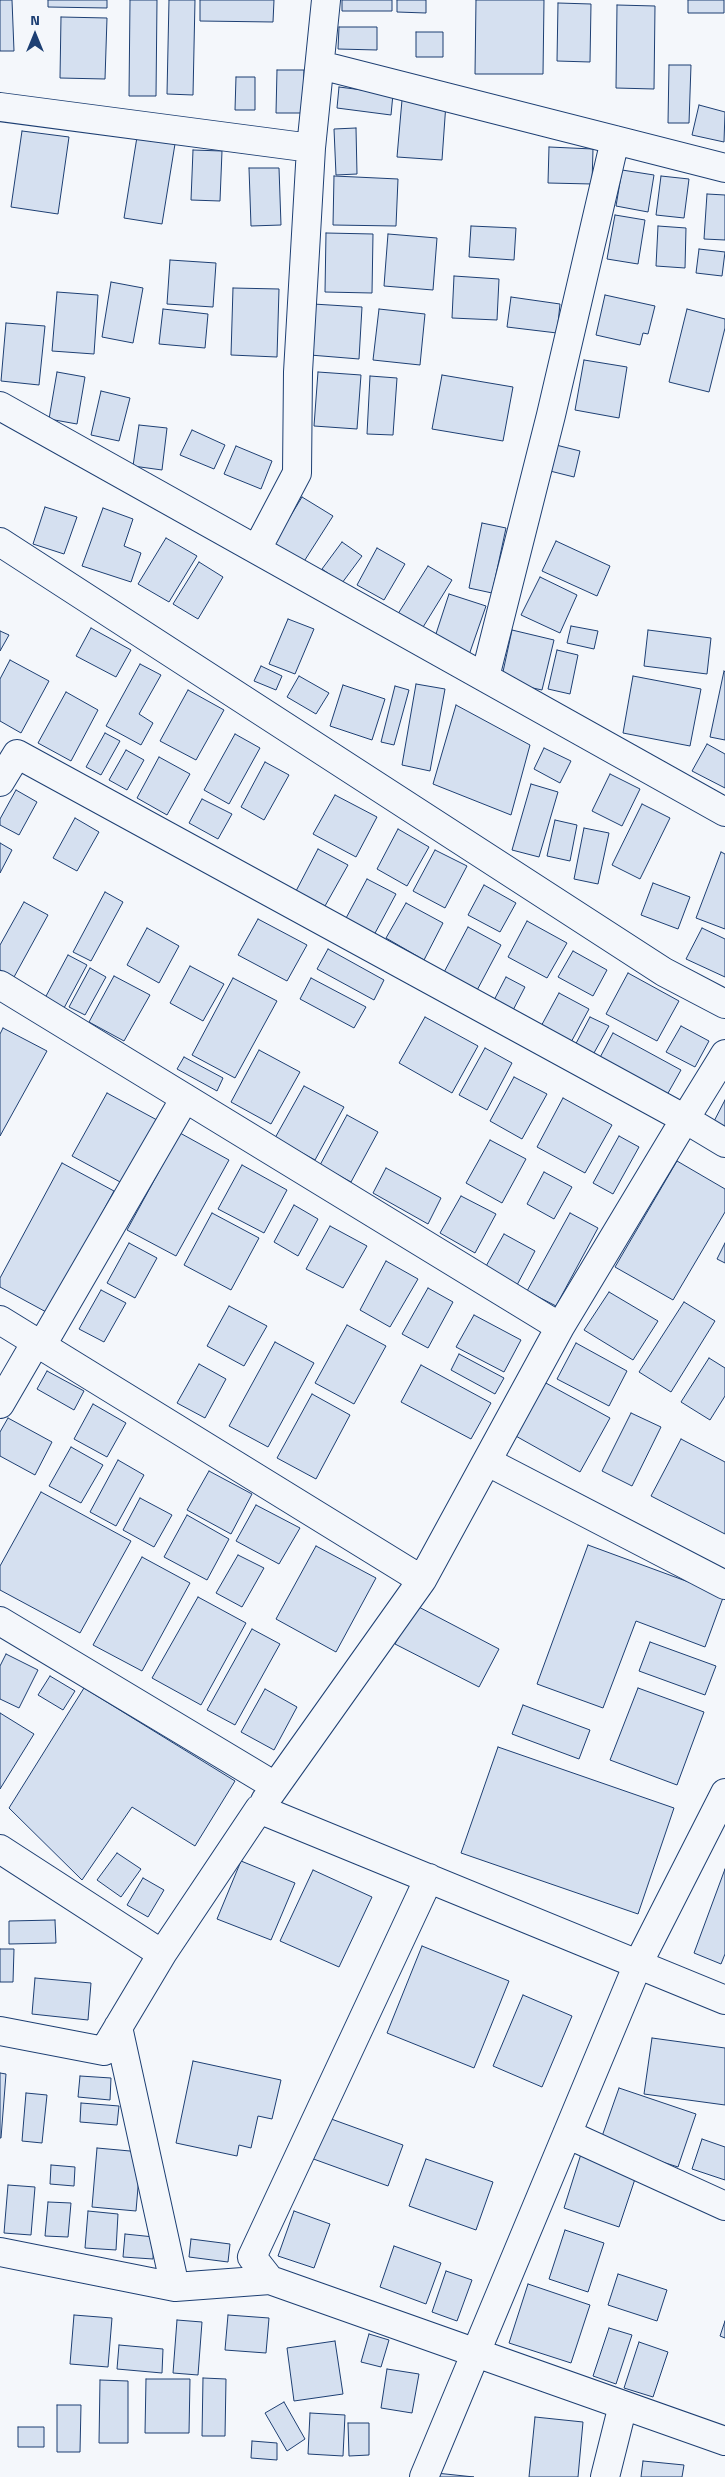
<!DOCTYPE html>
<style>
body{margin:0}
#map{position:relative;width:725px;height:2477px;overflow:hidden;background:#f4f7fb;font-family:"Titillium Web",sans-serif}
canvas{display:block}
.north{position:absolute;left:10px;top:10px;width:50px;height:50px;-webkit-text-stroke:4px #f4f7fb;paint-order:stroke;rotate:0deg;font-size:14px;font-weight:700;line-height:20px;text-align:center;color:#1d3f73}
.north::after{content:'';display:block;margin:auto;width:18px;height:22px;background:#1d3f73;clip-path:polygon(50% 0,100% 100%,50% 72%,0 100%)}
</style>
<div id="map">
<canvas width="725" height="2477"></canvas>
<div class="north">N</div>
</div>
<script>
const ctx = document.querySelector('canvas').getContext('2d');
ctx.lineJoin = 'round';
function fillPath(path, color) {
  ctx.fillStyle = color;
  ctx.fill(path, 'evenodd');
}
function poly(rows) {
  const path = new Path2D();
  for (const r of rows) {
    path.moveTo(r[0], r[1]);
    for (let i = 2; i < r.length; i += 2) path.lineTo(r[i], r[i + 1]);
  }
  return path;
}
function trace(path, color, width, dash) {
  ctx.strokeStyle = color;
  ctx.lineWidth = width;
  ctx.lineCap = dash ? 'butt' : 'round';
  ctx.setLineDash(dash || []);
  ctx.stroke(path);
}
const building = poly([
 [0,0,12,0,14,51,0,51,0,0],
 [48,0,107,0,107,8,48,7,48,0],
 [130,0,157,0,156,96,129,96,130,0],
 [169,0,195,0,193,95,167,94,169,0],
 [200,0,274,0,273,22,200,21,200,0],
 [342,0,392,0,392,11,342,11,342,0],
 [397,0,426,0,426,13,397,12,397,0],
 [476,0,544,0,543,74,475,74,476,0],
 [688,0,724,0,724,13,688,13,688,0],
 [558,3,591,4,590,62,557,61,558,3],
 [617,5,655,6,654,89,616,88,617,5],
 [61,17,107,18,105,79,60,78,61,17],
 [339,27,377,27,377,50,338,49,339,27],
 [416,32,443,32,443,57,416,57,416,32],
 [669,65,691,65,689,123,668,123,669,65],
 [277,70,304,70,303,113,276,113,277,70],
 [236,77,255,77,255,110,235,110,236,77],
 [339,87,393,94,391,115,337,108,339,87],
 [402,100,446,103,442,160,397,157,402,100],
 [699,105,725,112,724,142,692,135,699,105],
 [356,128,357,174,336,175,334,129,356,128],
 [22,131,69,137,58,214,11,207,22,131],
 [137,137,175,144,162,224,124,218,137,137],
 [549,147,593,149,592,184,548,183,549,147],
 [193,150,222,151,220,201,191,200,193,150],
 [249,168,279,168,281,225,251,226,249,168],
 [622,170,654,175,648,212,616,206,622,170],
 [334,176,398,179,396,226,333,225,334,176],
 [661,176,689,179,684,218,656,215,661,176],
 [707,194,725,195,725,240,704,239,707,194],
 [615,215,645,220,638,264,607,259,615,215],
 [471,226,516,228,514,260,469,257,471,226],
 [658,226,686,228,685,268,656,266,658,226],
 [326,233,373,234,372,293,325,292,326,233],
 [388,234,437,238,433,290,384,286,388,234],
 [699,249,725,252,722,276,696,273,699,249],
 [170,260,216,263,213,307,167,304,170,260],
 [454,276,499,279,497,320,452,318,454,276],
 [111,282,143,288,133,343,102,337,111,282],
 [233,288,279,289,277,357,231,355,233,288],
 [57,292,98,295,94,354,52,351,57,292],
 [605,295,655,306,648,334,643,333,640,345,596,335,605,295],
 [511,297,560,304,557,333,507,327,511,297],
 [313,304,362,307,359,359,310,355,313,304],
 [163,309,208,314,205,348,159,344,163,309],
 [379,309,425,314,420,365,373,360,379,309],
 [687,309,725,319,725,328,709,392,669,382,687,309],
 [6,323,45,326,39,385,1,381,6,323],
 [584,360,627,367,619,418,575,410,584,360],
 [57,372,85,377,77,424,49,419,57,372],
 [318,372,361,375,357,429,314,426,318,372],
 [442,375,513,387,503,441,432,429,442,375],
 [370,376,397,378,393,435,367,434,370,376],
 [101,391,130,398,119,441,91,435,101,391],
 [139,425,167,428,162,470,133,466,139,425],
 [192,430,225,445,214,469,180,455,192,430],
 [552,444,580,451,574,477,546,470,552,444],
 [236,446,272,461,261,489,224,474,236,446],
 [302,497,333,516,303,563,273,545,302,497],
 [45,507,77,517,64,554,33,544,45,507],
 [103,508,133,519,124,546,141,553,131,582,82,566,103,508],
 [482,523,506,528,492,593,469,588,482,523],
 [166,538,197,556,169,602,138,584,166,538],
 [556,541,610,566,597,596,542,571,556,541],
 [342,542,362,556,342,583,322,569,342,542],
 [377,548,405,564,384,600,357,585,377,548],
 [199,562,223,577,198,619,173,604,199,562],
 [428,566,452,580,420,632,396,617,428,566],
 [540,577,577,595,560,633,521,615,540,577],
 [449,594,486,606,469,655,433,643,449,594],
 [288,619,314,629,295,674,269,664,288,619],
 [571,626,598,631,594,649,567,643,571,626],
 [91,628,131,650,116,677,76,656,91,628],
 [512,630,554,640,542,690,501,681,512,630],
 [648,630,711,638,707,674,644,666,648,630],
 [0,631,9,635,0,651,0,631],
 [557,650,578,655,570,694,548,689,557,650],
 [10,660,49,681,21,733,0,721,0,679,10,660],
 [140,664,161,675,139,714,153,723,141,745,106,726,140,664],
 [261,666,282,676,276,690,254,681,261,666],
 [724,671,725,672,725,740,710,737,724,671],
 [299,676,329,693,316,714,287,697,299,676],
 [633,676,701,689,690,746,623,733,633,676],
 [416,684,445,689,430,771,402,765,416,684],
 [343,685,385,699,372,740,330,726,343,685],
 [395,686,409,690,394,745,381,742,395,686],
 [188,690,224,710,196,760,160,741,188,690],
 [66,692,98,710,71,761,38,743,66,692],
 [456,705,530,745,511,815,433,784,456,705],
 [105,733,120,741,101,775,86,767,105,733],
 [235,734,260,748,229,804,204,790,235,734],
 [707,744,725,754,725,788,692,771,707,744],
 [544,748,571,761,560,783,534,769,544,748],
 [126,750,144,760,127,790,109,780,126,750],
 [159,757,190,774,167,815,137,798,159,757],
 [265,762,289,775,264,820,241,807,265,762],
 [610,774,640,789,622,826,592,811,610,774],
 [531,784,558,792,539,857,512,850,531,784],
 [16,790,37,802,19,835,0,825,0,819,16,790],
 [335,795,377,817,356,857,313,834,335,795],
 [202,799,232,814,218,839,189,823,202,799],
 [642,804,670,818,640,879,612,865,642,804],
 [75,818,99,832,77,871,53,858,75,818],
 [555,820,577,825,570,861,547,856,555,820],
 [584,828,609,833,598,884,574,879,584,828],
 [398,829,429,847,407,886,377,869,398,829],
 [0,843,12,850,0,873,0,843],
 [318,849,348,865,325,906,296,891,318,849],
 [435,850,467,866,445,908,413,891,435,850],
 [721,852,725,854,725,929,696,918,721,852],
 [367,879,396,894,374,935,345,920,367,879],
 [653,883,690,897,678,929,641,915,653,883],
 [484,885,516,903,500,932,468,915,484,885],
 [105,892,123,902,91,961,73,952,105,892],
 [24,902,48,915,14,977,0,970,0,945,24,902],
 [406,903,443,923,424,960,386,938,406,903],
 [258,919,307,945,287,981,238,955,258,919],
 [527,921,567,943,547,978,508,957,527,921],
 [468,927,501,945,475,994,442,976,468,927],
 [147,928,179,946,159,983,127,965,147,928],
 [702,928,725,939,725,977,686,959,702,928],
 [328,949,384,980,374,1000,317,969,328,949],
 [573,951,607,970,593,996,558,977,573,951],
 [68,955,87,965,64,1008,45,998,68,955],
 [190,966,224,984,203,1021,170,1003,190,966],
 [90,968,106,977,85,1015,69,1007,90,968],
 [628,973,679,1001,657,1041,606,1014,628,973],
 [114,976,150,995,124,1041,89,1022,114,976],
 [506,977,525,987,511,1014,492,1004,506,977],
 [233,978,277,1001,235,1078,192,1055,233,978],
 [311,978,366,1007,354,1028,300,999,311,978],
 [559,993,589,1009,569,1046,539,1030,559,993],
 [425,1017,478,1046,452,1093,399,1063,425,1017],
 [590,1017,609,1026,590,1060,572,1051,590,1017],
 [681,1026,709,1041,695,1067,666,1052,681,1026],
 [3,1028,47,1051,0,1136,0,1034,3,1028],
 [613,1033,681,1070,663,1102,596,1065,613,1033],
 [485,1048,512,1063,487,1110,459,1095,485,1048],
 [259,1050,300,1072,271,1124,231,1102,259,1050],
 [184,1057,223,1078,217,1091,177,1069,184,1057],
 [514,1077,547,1094,522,1139,490,1121,514,1077],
 [304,1086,344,1107,315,1160,275,1138,304,1086],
 [107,1093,157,1120,122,1183,72,1156,107,1093],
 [563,1098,612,1125,585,1173,537,1147,563,1098],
 [725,1100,725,1135,711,1127,725,1100],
 [347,1115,378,1132,351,1182,320,1165,347,1115],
 [180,1133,229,1160,176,1256,127,1230,180,1133],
 [619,1136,639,1147,613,1194,593,1183,619,1136],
 [490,1140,526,1159,502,1203,466,1183,490,1140],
 [677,1161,725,1189,725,1212,673,1300,615,1267,677,1161],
 [62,1163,114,1191,48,1313,0,1287,0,1278,62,1163],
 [242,1165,287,1190,264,1233,218,1209,242,1165],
 [386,1168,441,1198,428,1224,373,1193,386,1168],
 [544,1172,572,1187,554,1219,527,1204,544,1172],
 [461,1196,496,1214,475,1253,440,1233,461,1196],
 [294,1205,318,1219,298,1256,274,1242,294,1205],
 [212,1213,259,1238,231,1290,184,1265,212,1213],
 [570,1213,598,1228,556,1306,527,1291,570,1213],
 [330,1226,367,1246,343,1288,306,1269,330,1226],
 [504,1234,535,1251,517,1285,485,1268,504,1234],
 [129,1243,157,1258,135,1298,107,1283,129,1243],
 [725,1243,725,1263,717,1259,725,1243],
 [386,1261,418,1279,390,1327,360,1310,386,1261],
 [428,1288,453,1302,428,1348,402,1334,428,1288],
 [101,1290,126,1303,104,1342,79,1329,101,1290],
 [609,1292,658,1321,633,1360,584,1330,609,1292],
 [684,1302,715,1321,671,1392,639,1372,684,1302],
 [229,1306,267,1326,244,1366,207,1346,229,1306],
 [474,1315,521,1340,504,1372,456,1347,474,1315],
 [347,1325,386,1346,354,1404,315,1383,347,1325],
 [275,1342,314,1363,268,1447,229,1426,275,1342],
 [576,1343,627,1371,609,1406,557,1379,576,1343],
 [459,1354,504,1378,495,1394,451,1370,459,1354],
 [709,1358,725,1368,725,1396,710,1420,681,1402,709,1358],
 [199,1364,226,1379,205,1418,177,1403,199,1364],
 [421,1365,491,1403,471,1439,401,1402,421,1365],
 [47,1371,84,1391,74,1410,37,1389,47,1371],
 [544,1382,610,1418,580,1472,514,1435,544,1382],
 [312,1394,350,1415,316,1479,277,1458,312,1394],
 [93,1404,126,1423,107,1457,74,1439,93,1404],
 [631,1413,661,1427,632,1486,602,1471,631,1413],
 [8,1418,52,1442,35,1475,0,1456,0,1432,8,1418],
 [681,1439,725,1462,725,1534,651,1496,681,1439],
 [71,1447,103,1465,81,1503,49,1486,71,1447],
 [118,1460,144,1475,116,1526,90,1512,118,1460],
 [209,1471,252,1494,231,1534,187,1510,209,1471],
 [41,1492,131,1541,80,1633,0,1590,0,1566,41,1492],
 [140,1498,172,1515,154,1547,123,1530,140,1498],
 [256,1505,300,1528,279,1564,236,1541,256,1505],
 [187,1515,229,1539,207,1580,164,1557,187,1515],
 [588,1545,724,1595,705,1647,636,1621,603,1708,537,1684,588,1545],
 [316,1546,376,1578,336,1652,276,1619,316,1546],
 [238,1555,264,1568,242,1607,216,1593,238,1555],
 [142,1557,190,1583,142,1671,93,1645,142,1557],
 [198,1597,246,1623,201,1705,152,1678,198,1597],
 [415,1605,499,1649,479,1687,395,1644,415,1605],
 [252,1629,280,1644,235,1725,207,1710,252,1629],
 [650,1642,716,1666,705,1695,639,1671,650,1642],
 [6,1654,38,1670,19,1708,0,1699,0,1666,6,1654],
 [50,1676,75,1691,63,1710,38,1695,50,1676],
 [84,1688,235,1781,195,1846,132,1807,82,1880,9,1808,84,1688],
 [638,1688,704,1712,677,1785,610,1760,638,1688],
 [265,1689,297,1707,274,1750,241,1732,265,1689],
 [523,1705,590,1730,579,1759,512,1734,523,1705],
 [0,1713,34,1734,0,1789,0,1713],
 [498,1747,674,1808,638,1914,461,1853,498,1747],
 [117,1853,141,1869,121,1897,97,1880,117,1853],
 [241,1861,295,1883,271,1940,217,1919,241,1861],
 [725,1869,725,1954,721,1964,694,1953,725,1869],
 [313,1870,372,1897,339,1967,280,1941,313,1870],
 [143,1878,164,1890,148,1917,127,1905,143,1878],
 [55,1920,56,1943,9,1944,9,1921,55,1920],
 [422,1946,509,1981,474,2068,387,2033,422,1946],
 [0,1949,14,1949,13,1982,0,1982,0,1949],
 [35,1978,91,1983,88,2020,32,2014,35,1978],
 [523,1995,572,2016,542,2087,493,2066,523,1995],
 [652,2038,725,2048,725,2105,644,2094,652,2038],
 [193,2061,281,2080,272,2119,258,2116,251,2148,239,2145,237,2156,176,2143,193,2061],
 [0,2073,6,2074,1,2138,0,2138,0,2073],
 [80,2076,111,2078,110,2100,78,2097,80,2076],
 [619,2088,696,2114,678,2167,600,2142,619,2088],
 [26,2093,47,2095,42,2143,22,2141,26,2093],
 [81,2103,119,2106,117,2125,80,2122,81,2103],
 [323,2116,403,2145,388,2186,308,2157,323,2116],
 [702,2139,725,2147,725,2180,692,2169,702,2139],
 [97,2148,141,2152,136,2211,92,2207,97,2148],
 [581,2154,637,2173,619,2227,564,2208,581,2154],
 [426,2159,493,2182,476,2230,409,2206,426,2159],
 [51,2165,75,2167,74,2186,50,2184,51,2165],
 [8,2185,35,2187,31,2235,4,2233,8,2185],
 [48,2202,71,2203,68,2237,45,2236,48,2202],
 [88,2211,118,2214,116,2250,85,2248,88,2211],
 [294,2211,330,2224,314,2268,278,2256,294,2211],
 [565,2230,604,2243,588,2292,549,2279,565,2230],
 [125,2234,154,2237,153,2259,123,2257,125,2234],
 [191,2239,230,2244,228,2262,189,2257,191,2239],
 [394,2246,441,2263,426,2304,380,2287,394,2246],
 [446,2271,472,2280,457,2321,432,2312,446,2271],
 [618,2274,667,2290,657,2321,608,2305,618,2274],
 [528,2284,590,2305,571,2363,509,2343,528,2284],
 [74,2315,112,2318,108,2367,70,2364,74,2315],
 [228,2315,269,2318,266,2353,225,2350,228,2315],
 [177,2320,202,2322,198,2375,173,2373,177,2320],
 [725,2321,725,2338,720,2336,725,2321],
 [609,2328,632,2335,616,2384,593,2376,609,2328],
 [369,2334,389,2340,381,2367,361,2362,369,2334],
 [335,2341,343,2394,294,2401,287,2348,335,2341],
 [639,2342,668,2352,653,2397,624,2388,639,2342],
 [119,2345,163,2349,162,2373,117,2369,119,2345],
 [387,2369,419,2374,412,2413,381,2408,387,2369],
 [203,2378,226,2379,225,2436,202,2436,203,2378],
 [146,2379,190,2379,189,2433,145,2433,146,2379],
 [100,2380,128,2381,128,2443,99,2443,100,2380],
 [284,2402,305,2439,287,2451,265,2413,284,2402],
 [57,2405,81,2405,80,2452,57,2452,57,2405],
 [310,2413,345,2415,343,2456,308,2454,310,2413],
 [535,2417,583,2422,578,2477,529,2477,535,2417],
 [348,2423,369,2423,369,2455,349,2456,348,2423],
 [18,2427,44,2427,44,2447,18,2447,18,2427],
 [252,2441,277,2443,277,2460,251,2458,252,2441],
 [643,2461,684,2465,682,2477,641,2477,643,2461],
 [436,2473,474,2477,436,2477,436,2473]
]);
fillPath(building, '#d5e0f0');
trace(building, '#1d3f73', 1);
const street = poly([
 [320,65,725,168],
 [0,107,311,148,326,0],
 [0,406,725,812],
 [0,542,664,972,725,1004],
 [257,549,297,473,298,372,311,148],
 [485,677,551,415,615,140],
 [0,782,17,754,685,1119,725,1054],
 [0,985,560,1327,685,1119,725,1143],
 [0,1320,422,1580,560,1327],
 [42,1345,185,1098],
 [0,1404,36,1342],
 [488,1462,725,1585],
 [0,1621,275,1786],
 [265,1801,422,1580],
 [0,1849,162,1954,259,1809,725,2000],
 [118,2027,175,2287,270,2280,725,2441],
 [0,2031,104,2051,162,1954],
 [567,2134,725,2206],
 [0,2252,175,2287],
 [270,2280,252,2257,429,1878],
 [424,2477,638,1964,725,1793],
 [605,2477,623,2405]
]);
trace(street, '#1d3f73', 30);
trace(street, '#f4f7fb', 28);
</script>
